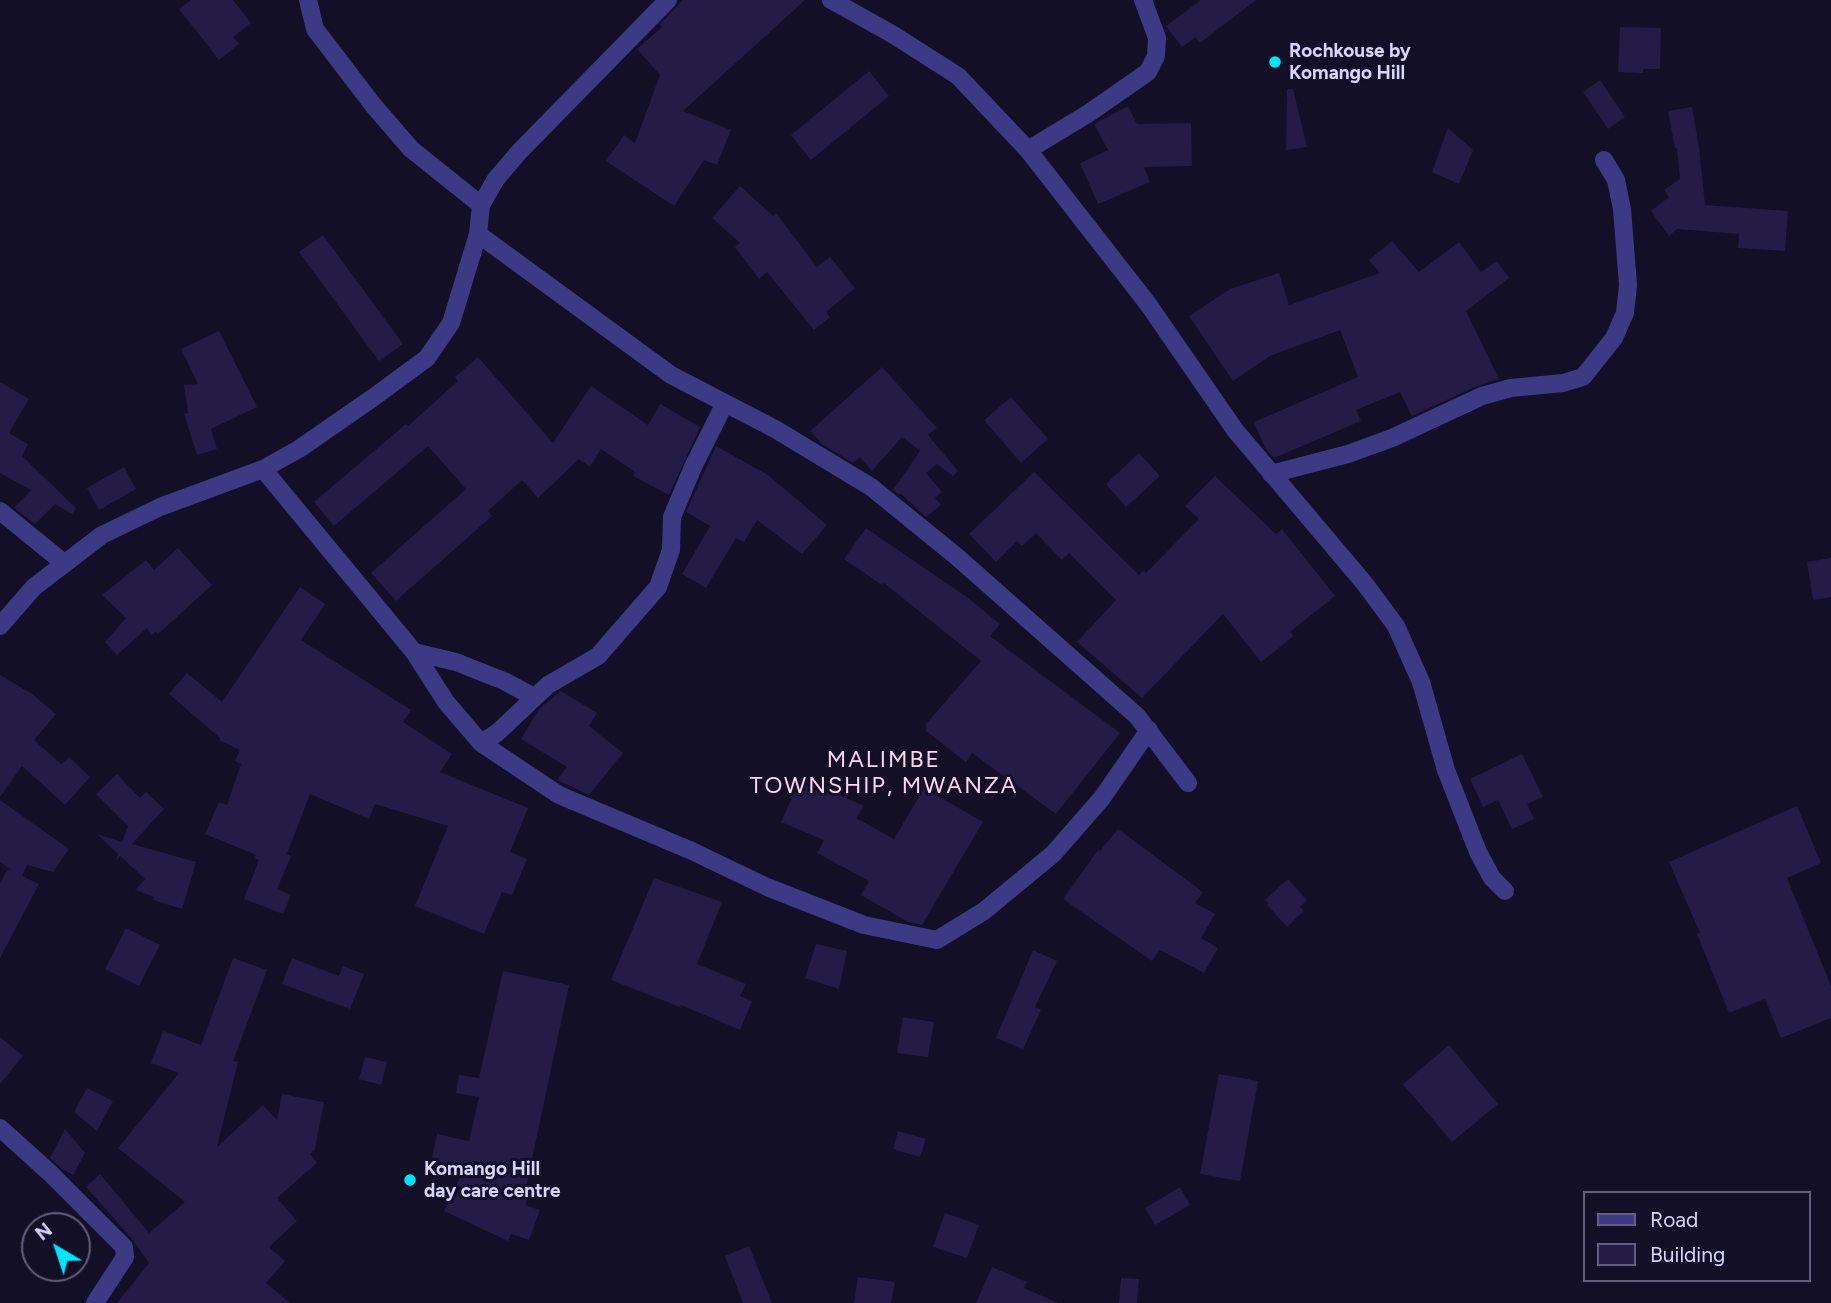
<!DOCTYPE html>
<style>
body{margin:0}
#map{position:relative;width:1831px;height:1303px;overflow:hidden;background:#130f26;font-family:Figtree,sans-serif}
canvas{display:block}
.legend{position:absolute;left:1583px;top:1191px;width:228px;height:91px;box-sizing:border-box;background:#130f26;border:2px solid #625e7d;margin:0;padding:9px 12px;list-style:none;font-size:21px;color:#d9d4ff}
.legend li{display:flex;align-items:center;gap:14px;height:35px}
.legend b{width:35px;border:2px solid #625e7d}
.north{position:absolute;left:21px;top:1212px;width:70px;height:70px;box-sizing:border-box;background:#130f26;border:2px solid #625e7d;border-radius:50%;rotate:321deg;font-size:19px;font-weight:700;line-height:28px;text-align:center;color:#d9d4ff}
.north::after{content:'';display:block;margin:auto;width:24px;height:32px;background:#00e5ff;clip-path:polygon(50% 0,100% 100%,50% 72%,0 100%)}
</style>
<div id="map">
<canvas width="1831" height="1303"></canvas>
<ul class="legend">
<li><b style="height:9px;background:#3d3a85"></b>Road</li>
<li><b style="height:19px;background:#241b47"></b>Building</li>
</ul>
<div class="north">N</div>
</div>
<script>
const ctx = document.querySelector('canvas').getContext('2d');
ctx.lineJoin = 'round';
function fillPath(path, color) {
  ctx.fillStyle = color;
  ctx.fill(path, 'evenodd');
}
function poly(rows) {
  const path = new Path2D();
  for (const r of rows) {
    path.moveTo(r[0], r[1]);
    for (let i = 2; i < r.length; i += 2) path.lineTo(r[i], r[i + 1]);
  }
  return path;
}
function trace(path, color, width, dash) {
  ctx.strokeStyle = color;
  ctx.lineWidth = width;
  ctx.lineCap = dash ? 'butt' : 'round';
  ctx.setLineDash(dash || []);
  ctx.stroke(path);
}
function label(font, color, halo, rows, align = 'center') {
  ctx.font = font + ' Figtree,sans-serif';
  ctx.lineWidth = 6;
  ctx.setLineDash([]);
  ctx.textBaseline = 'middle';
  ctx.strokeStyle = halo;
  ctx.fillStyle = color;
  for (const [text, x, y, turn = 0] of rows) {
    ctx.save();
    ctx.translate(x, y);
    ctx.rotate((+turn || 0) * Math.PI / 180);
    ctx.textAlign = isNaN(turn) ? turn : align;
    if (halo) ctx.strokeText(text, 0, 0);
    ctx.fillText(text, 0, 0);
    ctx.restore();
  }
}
fillPath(poly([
 [191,0,233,0,251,23,233,37,239,44,219,60,179,9],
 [683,0,805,0,683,111,731,130,717,165,704,160,674,206,606,161,624,135,635,143,660,75,637,49,662,27,660,24],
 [1201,0,1256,0,1200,43,1196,37,1182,47,1166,26],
 [1620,27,1661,28,1660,69,1643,69,1643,73,1618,72],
 [869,71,889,96,811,160,791,135],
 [1600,80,1625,117,1608,129,1583,92],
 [1287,89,1293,89,1307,147,1286,150],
 [1128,106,1137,124,1191,123,1192,166,1144,167,1150,182,1098,204,1080,163,1108,150,1094,124],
 [1692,107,1699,148,1705,205,1788,211,1785,251,1738,248,1739,234,1677,229,1669,236,1651,211,1669,197,1664,190,1680,179,1677,148,1675,148,1668,111],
 [1448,128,1473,150,1459,184,1432,172],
 [740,186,773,216,776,213,817,267,830,257,855,288,826,312,830,317,814,330,767,272,759,279,735,247,740,243,712,218],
 [323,235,403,344,379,361,299,252],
 [1392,241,1419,272,1459,242,1481,272,1497,261,1509,278,1466,311,1499,379,1477,386,1412,416,1400,392,1356,410,1361,421,1274,458,1265,448,1254,422,1358,377,1340,330,1270,356,1233,381,1189,316,1230,289,1279,273,1289,305,1380,273,1369,260],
 [219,331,257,407,211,429,217,449,197,455,184,414,188,413,184,385,198,384,181,349],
 [478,357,553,443,591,386,648,425,660,404,700,427,669,495,633,476,635,472,601,449,590,467,579,459,538,498,522,480,488,511,492,516,396,601,371,573,466,489,428,446,334,526,314,502,406,424,408,426,458,381,455,377],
 [882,367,937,428,928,435,958,471,953,476,937,464,926,473,942,492,935,498,941,505,926,517,900,493,899,495,893,490,920,451,902,437,872,471,860,457,853,463,822,444,810,431],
 [0,382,29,399,9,433,28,444,22,456,76,508,72,514,55,504,35,524,14,508,31,490,0,473],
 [1011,397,1048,439,1021,463,984,420],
 [716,446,768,475,827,525,802,554,757,520,744,542,736,538,706,588,682,574,710,526,686,512],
 [1139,453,1160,476,1126,507,1106,484],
 [124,467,136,489,99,510,87,488],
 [1034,472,1139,575,1144,570,1146,573,1199,519,1185,506,1215,476,1276,534,1282,529,1335,596,1290,632,1294,636,1261,662,1223,614,1142,698,1077,642,1116,600,1069,553,1062,560,1036,533,1022,546,1017,541,996,562,969,534],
 [866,528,968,598,1000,624,990,636,1120,733,1056,814,972,753,966,762,926,731,926,724,981,661,884,583,882,585,844,559],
 [178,548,212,585,158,634,156,632,151,635,147,628,117,655,105,642,126,618,102,595,146,560,154,570],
 [1831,558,1831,597,1813,600,1807,562],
 [300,587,325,604,301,640,411,710,403,722,452,754,440,772,528,808,510,852,527,859,512,895,502,892,484,934,415,906,448,826,375,804,369,819,310,794,287,854,291,856,277,889,291,895,283,914,244,899,259,860,255,858,256,855,205,834,219,802,227,805,241,764,235,761,240,750,219,740,220,738,169,694,187,673,222,702],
 [0,675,32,694,56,714,34,740,61,764,69,757,90,777,65,805,22,766,0,797],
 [561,691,597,713,589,726,623,753,589,795,557,780,567,767,521,739,539,709],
 [1522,754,1543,797,1527,804,1534,819,1512,829,1498,800,1483,807,1470,779],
 [117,774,140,798,146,792,164,809,132,844,196,862,182,909,153,900,154,897,135,890,145,879,120,856,116,861,118,854,97,834,122,842,128,826,96,794],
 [801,778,864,806,856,818,894,839,924,788,983,822,922,925,908,922,861,895,869,881,817,853,824,840,781,822],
 [0,800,69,849,53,872,27,865,22,876,39,884,0,958,0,883,8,869,13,871,0,862],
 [1797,806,1821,863,1787,878,1831,986,1831,1018,1781,1038,1765,999,1729,1013,1697,934,1700,933,1669,862],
 [1118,829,1203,892,1195,903,1215,914,1201,938,1218,948,1204,973,1160,950,1152,961,1063,899,1098,850,1100,851],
 [654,878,722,902,697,964,746,984,740,996,752,1001,740,1030,681,1005,680,1007,611,980],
 [1288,879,1307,900,1300,907,1304,911,1287,927,1267,905,1269,903,1265,900],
 [126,928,160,945,139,986,105,969],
 [816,944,847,951,839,989,805,978],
 [1033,950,1057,961,1035,1007,1041,1010,1023,1049,996,1038],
 [233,958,267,970,233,1061,238,1062,217,1147,263,1105,277,1120,282,1094,324,1102,315,1149,310,1154,317,1163,277,1198,297,1221,269,1247,285,1261,266,1283,290,1303,117,1303,149,1263,132,1239,86,1187,100,1174,149,1233,185,1202,118,1148,179,1073,151,1063,163,1031,201,1045],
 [292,958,339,976,343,966,364,974,350,1009,282,984],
 [503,971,569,985,525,1192,530,1195,525,1205,540,1210,529,1240,511,1234,508,1241,444,1211,464,1169,431,1162,437,1134,469,1141,479,1097,456,1093,459,1075,479,1078],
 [903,1017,934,1022,928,1057,897,1053],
 [0,1037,23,1056,0,1084],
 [1449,1045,1498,1104,1452,1142,1403,1084],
 [365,1057,387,1062,381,1085,359,1079],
 [1219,1074,1258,1081,1240,1181,1200,1174],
 [87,1088,113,1101,97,1131,74,1112],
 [65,1129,85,1153,73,1175,62,1169,50,1158],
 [898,1131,926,1139,920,1157,893,1149],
 [1180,1187,1190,1205,1155,1225,1145,1208],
 [945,1213,979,1225,967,1258,933,1247],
 [749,1246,772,1303,743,1303,725,1256],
 [992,1267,1027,1282,1024,1288,1058,1303,976,1303],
 [858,1277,895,1282,891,1303,854,1303],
 [1121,1278,1139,1279,1137,1303,1119,1303]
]), '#241b47');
trace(poly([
 [308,0,315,29,373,105,411,149,481,205],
 [831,0,892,34,958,76,1028,150,1148,304,1235,430,1365,584,1396,626,1421,682,1446,770,1478,852,1492,878,1505,891],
 [1028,150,1089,113,1148,72,1156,56,1157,38,1143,0],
 [478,234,671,375,775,429,871,487,956,556,1137,716,1188,783],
 [263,469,414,652,446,702,481,743,559,795,692,851,767,887,864,925,937,940,984,911,1053,854,1102,798,1149,730],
 [1271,474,1348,454,1392,438,1482,396,1511,388,1563,383,1583,377,1614,338,1625,313,1628,285,1622,209,1616,180,1604,160],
 [0,511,64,563],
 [0,626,34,587,102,535,160,507,263,469,299,449,374,397,427,358,451,323,478,234,481,205,496,179,519,152,668,0],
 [414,652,456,662,504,681,534,697],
 [481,743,497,733,548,685,598,656,658,587,671,550,672,517,693,467,725,403],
 [0,1128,50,1173,124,1247,125,1257,95,1303]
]), '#3d3a85', 18);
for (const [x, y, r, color] of [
 [1275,62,7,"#00e5ff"],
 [410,1180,7,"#00e5ff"]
]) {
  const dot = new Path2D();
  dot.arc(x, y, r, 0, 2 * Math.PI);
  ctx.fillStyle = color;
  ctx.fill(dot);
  trace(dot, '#130f26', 2.5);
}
label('bold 19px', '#d9d4ff', '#130f26', [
 ["Rochkouse by",1289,51],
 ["Komango Hill",1289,73],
 ["Komango Hill",424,1169],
 ["day care centre",424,1191]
], 'left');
ctx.letterSpacing = '2px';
label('23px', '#ffd6f0', '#130f26', [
 ["MALIMBE",884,760],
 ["TOWNSHIP, MWANZA",884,786]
]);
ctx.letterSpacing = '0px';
</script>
